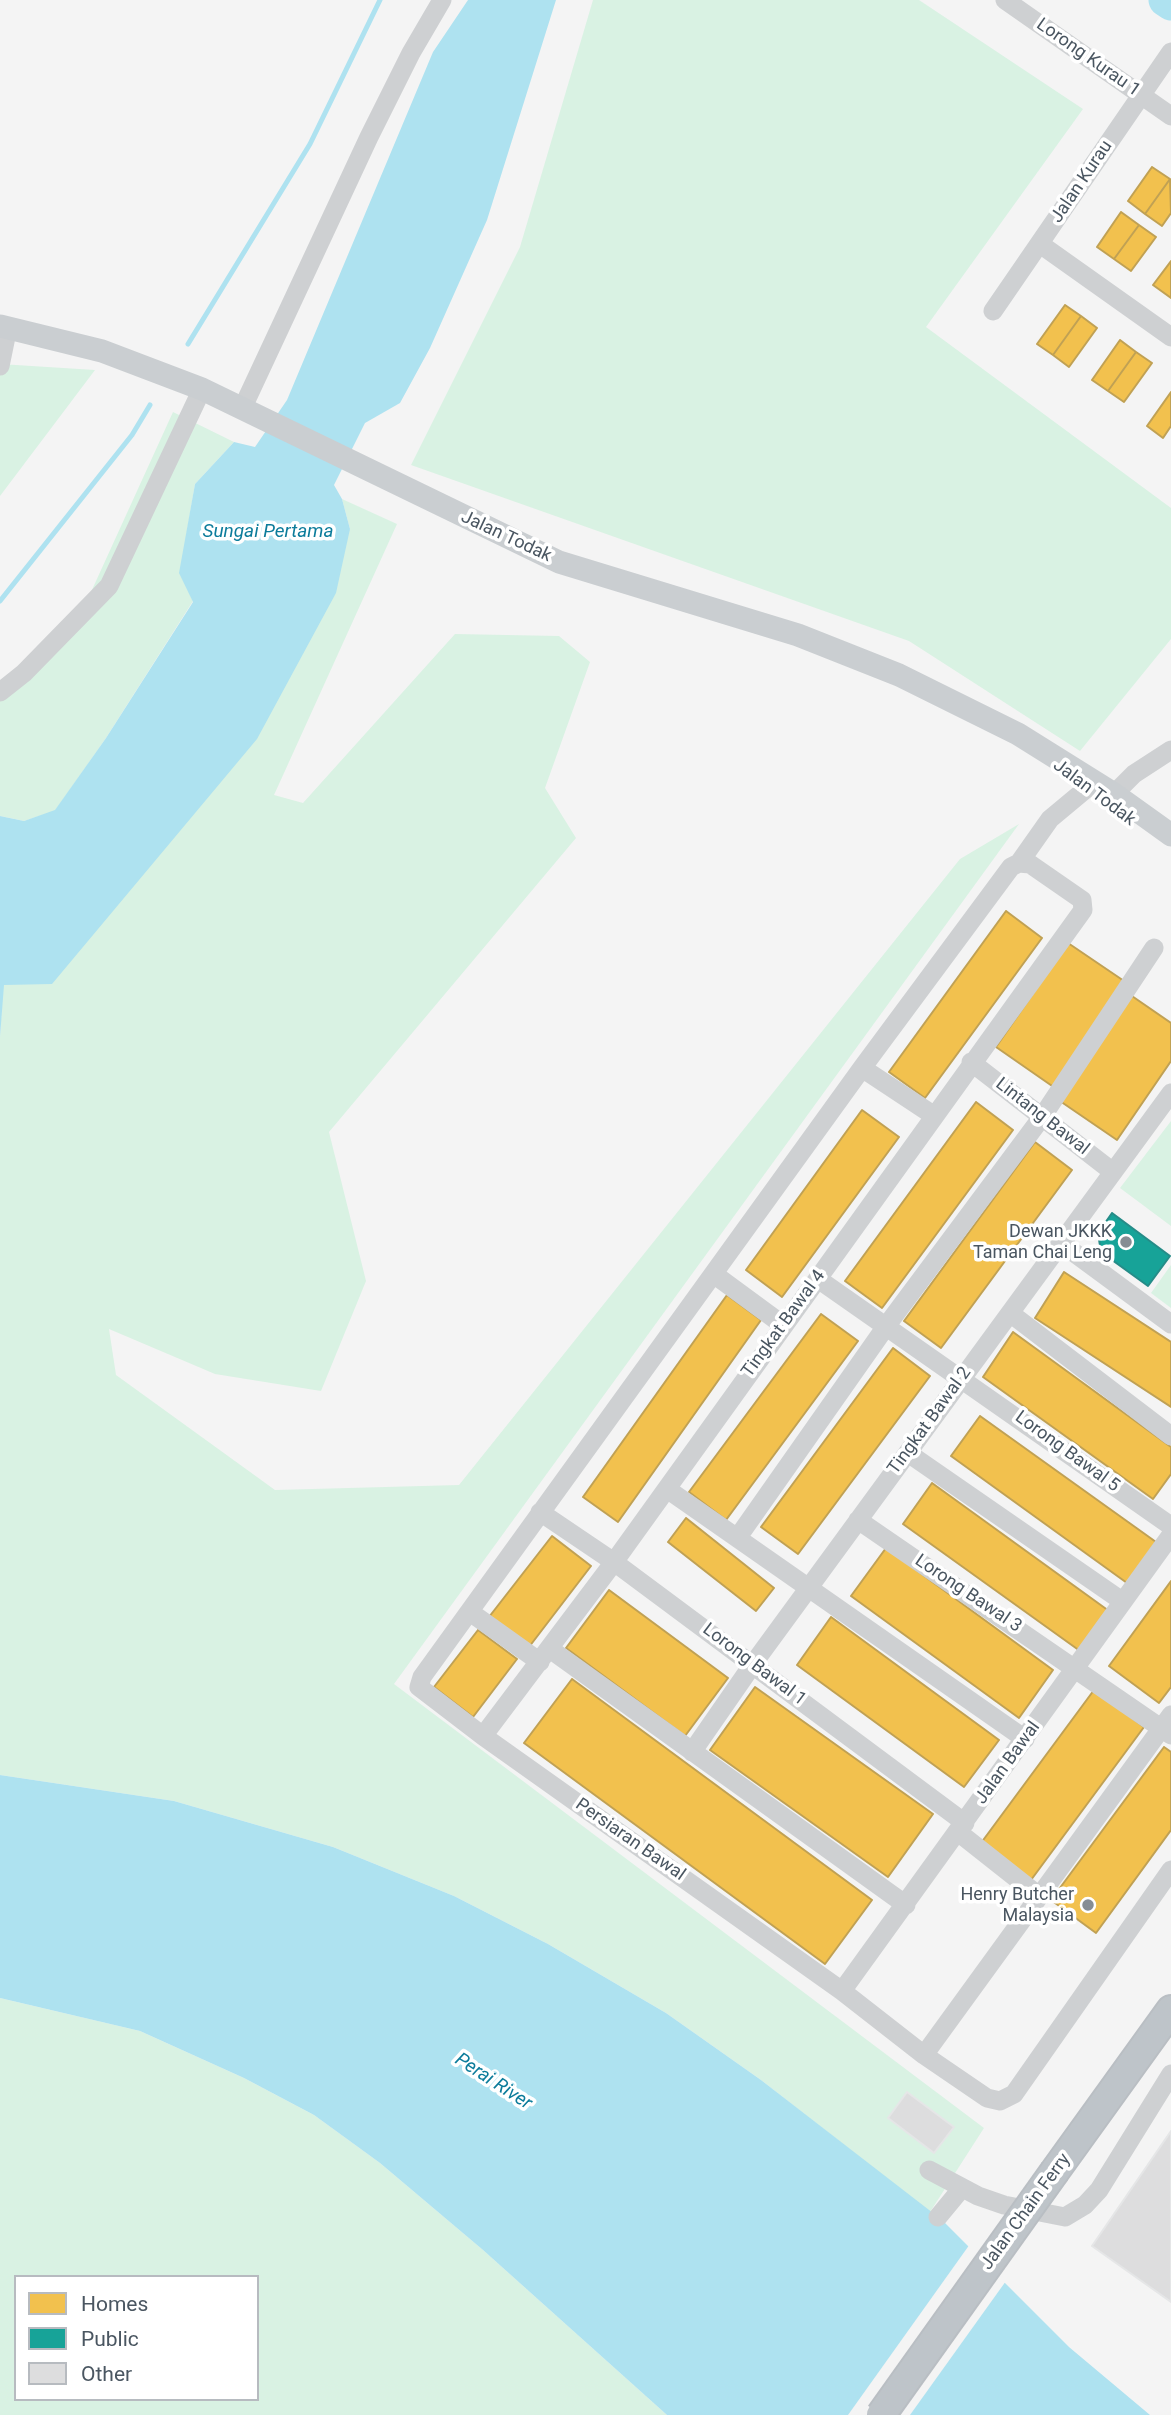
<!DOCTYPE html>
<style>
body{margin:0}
#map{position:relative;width:1171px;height:2415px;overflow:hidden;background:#f4f4f4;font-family:Roboto,sans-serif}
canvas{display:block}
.legend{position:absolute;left:14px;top:2275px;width:245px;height:126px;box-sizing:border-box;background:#fff;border:2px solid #b7bbc0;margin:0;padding:9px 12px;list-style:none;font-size:21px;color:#4a5661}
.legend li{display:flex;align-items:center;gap:14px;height:35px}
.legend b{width:35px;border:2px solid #b7bbc0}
</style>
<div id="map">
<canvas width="1171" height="2415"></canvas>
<ul class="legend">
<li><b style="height:19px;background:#f2c14e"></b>Homes</li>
<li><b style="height:19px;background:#17a398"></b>Public</li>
<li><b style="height:19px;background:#ddddde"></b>Other</li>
</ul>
</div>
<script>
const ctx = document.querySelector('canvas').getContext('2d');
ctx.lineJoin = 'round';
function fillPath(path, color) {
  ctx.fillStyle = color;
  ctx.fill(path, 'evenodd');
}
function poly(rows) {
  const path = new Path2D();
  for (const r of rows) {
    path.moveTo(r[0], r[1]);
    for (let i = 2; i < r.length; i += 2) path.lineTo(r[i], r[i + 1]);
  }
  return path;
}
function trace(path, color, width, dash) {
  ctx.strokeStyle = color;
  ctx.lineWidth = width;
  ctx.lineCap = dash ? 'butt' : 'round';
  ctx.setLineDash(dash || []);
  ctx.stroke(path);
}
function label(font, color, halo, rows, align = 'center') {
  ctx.font = font + ' Roboto,sans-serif';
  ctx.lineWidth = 7;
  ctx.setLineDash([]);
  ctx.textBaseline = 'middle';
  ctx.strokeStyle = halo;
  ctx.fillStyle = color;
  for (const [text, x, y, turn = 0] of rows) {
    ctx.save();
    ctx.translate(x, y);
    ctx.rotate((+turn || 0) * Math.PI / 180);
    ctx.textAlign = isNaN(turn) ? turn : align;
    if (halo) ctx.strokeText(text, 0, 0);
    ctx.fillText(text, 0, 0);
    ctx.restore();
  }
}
fillPath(poly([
 [593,0,919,0,1083,109,926,327,1171,508,1171,639,1080,751,909,641,411,465,520,247],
 [0,364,95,370,0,496],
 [173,412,234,442,195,484,180,573,193,601,106,738,55,811,24,821,0,816,0,686,91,592],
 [342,499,397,524,274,795,303,803,455,634,559,636,590,662,545,788,576,838,329,1132,366,1281,321,1391,215,1374,109,1329,116,1375,275,1490,459,1485,960,859,1019,824,394,1684,984,2128,930,2212,761,2080,666,2013,548,1944,454,1896,333,1847,174,1801,0,1775,0,1037,3,985,350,529],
 [1171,1121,1171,1226,1120,1188],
 [1171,1265,1171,1308,1151,1293],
 [0,1998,140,2031,244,2078,314,2115,380,2163,483,2250,667,2415,0,2415],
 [16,2277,257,2277,257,2399,16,2399]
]), '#d9f2e3');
fillPath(poly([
 [468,0,556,0,487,220,430,348,400,403,365,423,334,485,342,499,350,529,336,593,257,739,52,984,4,985,0,1037,0,816,24,821,55,810,106,738,193,602,179,573,195,484,234,442,255,447,287,400,433,52],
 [0,1775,174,1801,333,1847,454,1896,548,1944,666,2013,761,2080,942,2220,1069,2347,1150,2415,667,2415,483,2250,380,2163,314,2115,244,2078,140,2031,0,1998]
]), '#aee2f0');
fillPath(poly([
 [970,2244,1006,2281,910,2415,848,2415]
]), '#f4f4f4');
const homes = poly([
 [1152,167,1170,179,1145,214,1128,201,1152,167],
 [1170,179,1171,213,1162,226,1145,214,1170,179],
 [1121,212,1139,225,1114,259,1097,247,1121,212],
 [1139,225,1156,237,1131,271,1114,259,1139,225],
 [1171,261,1171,298,1153,285,1171,261],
 [1065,305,1081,316,1053,355,1037,344,1065,305],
 [1081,316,1097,328,1069,367,1053,355,1081,316],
 [1120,340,1136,352,1108,391,1092,380,1120,340],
 [1136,352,1152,363,1124,402,1108,391,1136,352],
 [1171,392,1171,426,1163,438,1147,426,1171,392],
 [1006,911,1042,938,925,1098,889,1072,1006,911],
 [1068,943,1127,983,1055,1088,996,1047,1068,943],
 [1129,994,1171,1023,1171,1061,1117,1140,1057,1099,1129,994],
 [976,1102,1013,1130,882,1308,845,1281,976,1102],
 [862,1110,899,1137,782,1297,746,1270,862,1110],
 [1035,1142,1072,1170,941,1348,904,1321,1035,1142],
 [1064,1272,1171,1342,1171,1407,1035,1318,1064,1272],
 [727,1295,761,1320,618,1522,583,1497,727,1295],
 [821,1314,858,1341,726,1520,689,1492,821,1314],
 [1013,1332,1171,1447,1171,1474,1153,1499,983,1377,1013,1332],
 [893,1348,930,1376,798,1554,761,1527,893,1348],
 [980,1416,1156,1542,1127,1583,951,1456,980,1416],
 [932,1483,1109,1611,1080,1651,903,1524,932,1483],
 [686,1518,774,1588,756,1611,668,1542,686,1518],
 [552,1536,591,1566,529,1647,489,1617,552,1536],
 [886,1548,1053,1670,1019,1718,851,1596,886,1548],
 [1171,1581,1171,1687,1159,1703,1109,1666,1171,1581],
 [609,1590,728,1678,685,1736,566,1648,609,1590],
 [831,1617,999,1740,964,1787,797,1665,831,1617],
 [478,1630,517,1659,473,1717,434,1687,478,1630],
 [572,1679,872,1900,825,1964,524,1743,572,1679],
 [755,1687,933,1814,888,1877,710,1750,755,1687],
 [1094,1690,1144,1727,1031,1880,981,1843,1094,1690],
 [1164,1747,1171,1752,1171,1830,1096,1933,1051,1900,1164,1747]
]);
fillPath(homes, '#f2c14e');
trace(homes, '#c0a154', 2);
const public = poly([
 [1112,1213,1170,1256,1148,1286,1101,1252,1098,1233,1112,1213]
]);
fillPath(public, '#17a398');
trace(public, '#268c88', 2);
trace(poly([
 [188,344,310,144,380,0],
 [0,601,132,435,150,405]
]), '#aee2f0', 5);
trace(poly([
 [1165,0,1171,4]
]), '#aee2f0', 33);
const building = poly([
 [907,2092,954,2127,934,2153,888,2118,907,2092],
 [1171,2131,1171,2302,1092,2246,1171,2131]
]);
fillPath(building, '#ddddde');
trace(building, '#e5e6e7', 2);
const highway = poly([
 [1055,2171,1171,2010]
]);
trace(highway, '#b9bec3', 32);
trace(poly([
 [1005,0,1171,116],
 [1040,244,1171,337],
 [993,311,1171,52],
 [0,366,8,327],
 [243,407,369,137,411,53,442,0],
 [0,692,24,673,109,586,202,389],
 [1086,789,1050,819,1019,863,1011,867,862,1068,422,1677,419,1687,483,1736,842,1991,924,2055,987,2098,1000,2101,1014,2094,1171,1870],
 [1114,794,1134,774,1171,750],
 [971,1062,1113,1172],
 [862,1068,933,1115],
 [1061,1243,1171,1324],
 [715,1275,783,1325],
 [818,1279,1171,1526],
 [1010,1313,1171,1436],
 [908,1453,1122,1601],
 [667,1489,1025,1739],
 [540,1512,614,1562,965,1823],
 [858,1520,1171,1735],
 [738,1537,887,1325,1042,1117,1154,948],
 [470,1612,540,1662],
 [550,1649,906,1905],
 [483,1736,614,1562,1083,910,1082,900,1030,864,1019,863],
 [692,1752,753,1664,1171,1093],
 [958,1832,1039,1896],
 [842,1991,1171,1535],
 [924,2055,1171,1715],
 [929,2170,978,2196,1004,2205,1065,2217,1085,2205,1099,2190,1171,2074],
 [938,2217,962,2188]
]), '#ced0d2', 19);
trace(poly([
 [0,326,102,351,202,389,559,562,798,635,899,675,1018,734,1114,794,1171,835]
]), '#caced1', 23);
trace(highway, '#bec4c9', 28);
const highwayBridge = poly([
 [881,2415,1055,2171]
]);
trace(highwayBridge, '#b9bec3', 32, []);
trace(highwayBridge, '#bec4c9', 28);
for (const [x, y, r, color] of [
 [1126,1242,7,"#868d94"],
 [1088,1905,7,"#868d94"]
]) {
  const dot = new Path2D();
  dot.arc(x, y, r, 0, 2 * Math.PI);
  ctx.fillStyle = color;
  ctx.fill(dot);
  trace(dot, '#fff', 2.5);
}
label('18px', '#4a5661', '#fff', [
 ["Lorong Kurau 1",1088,58,35],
 ["Jalan Kurau",1082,182,-56],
 ["Jalan Todak",506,537,25],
 ["Jalan Todak",1094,793,37],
 ["Lintang Bawal",1042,1117,38],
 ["Tingkat Bawal 4",784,1324,-54],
 ["Tingkat Bawal 2",930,1421,-54],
 ["Lorong Bawal 5",1067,1452,36],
 ["Lorong Bawal 3",968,1594,34],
 ["Lorong Bawal 1",754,1665,37],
 ["Jalan Bawal",1008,1763,-54],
 ["Persiaran Bawal",630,1840,35],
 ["Jalan Chain Ferry",1026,2212,-54]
]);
label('18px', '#4a5661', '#fff', [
 ["Dewan JKKK",1112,1232],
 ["Taman Chai Leng",1112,1253],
 ["Henry Butcher",1074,1895],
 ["Malaysia",1074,1916]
], 'right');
label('italic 19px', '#0c7c9b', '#fff', [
 ["Sungai Pertama",268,532],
 ["Perai River",493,2082,33]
]);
</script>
